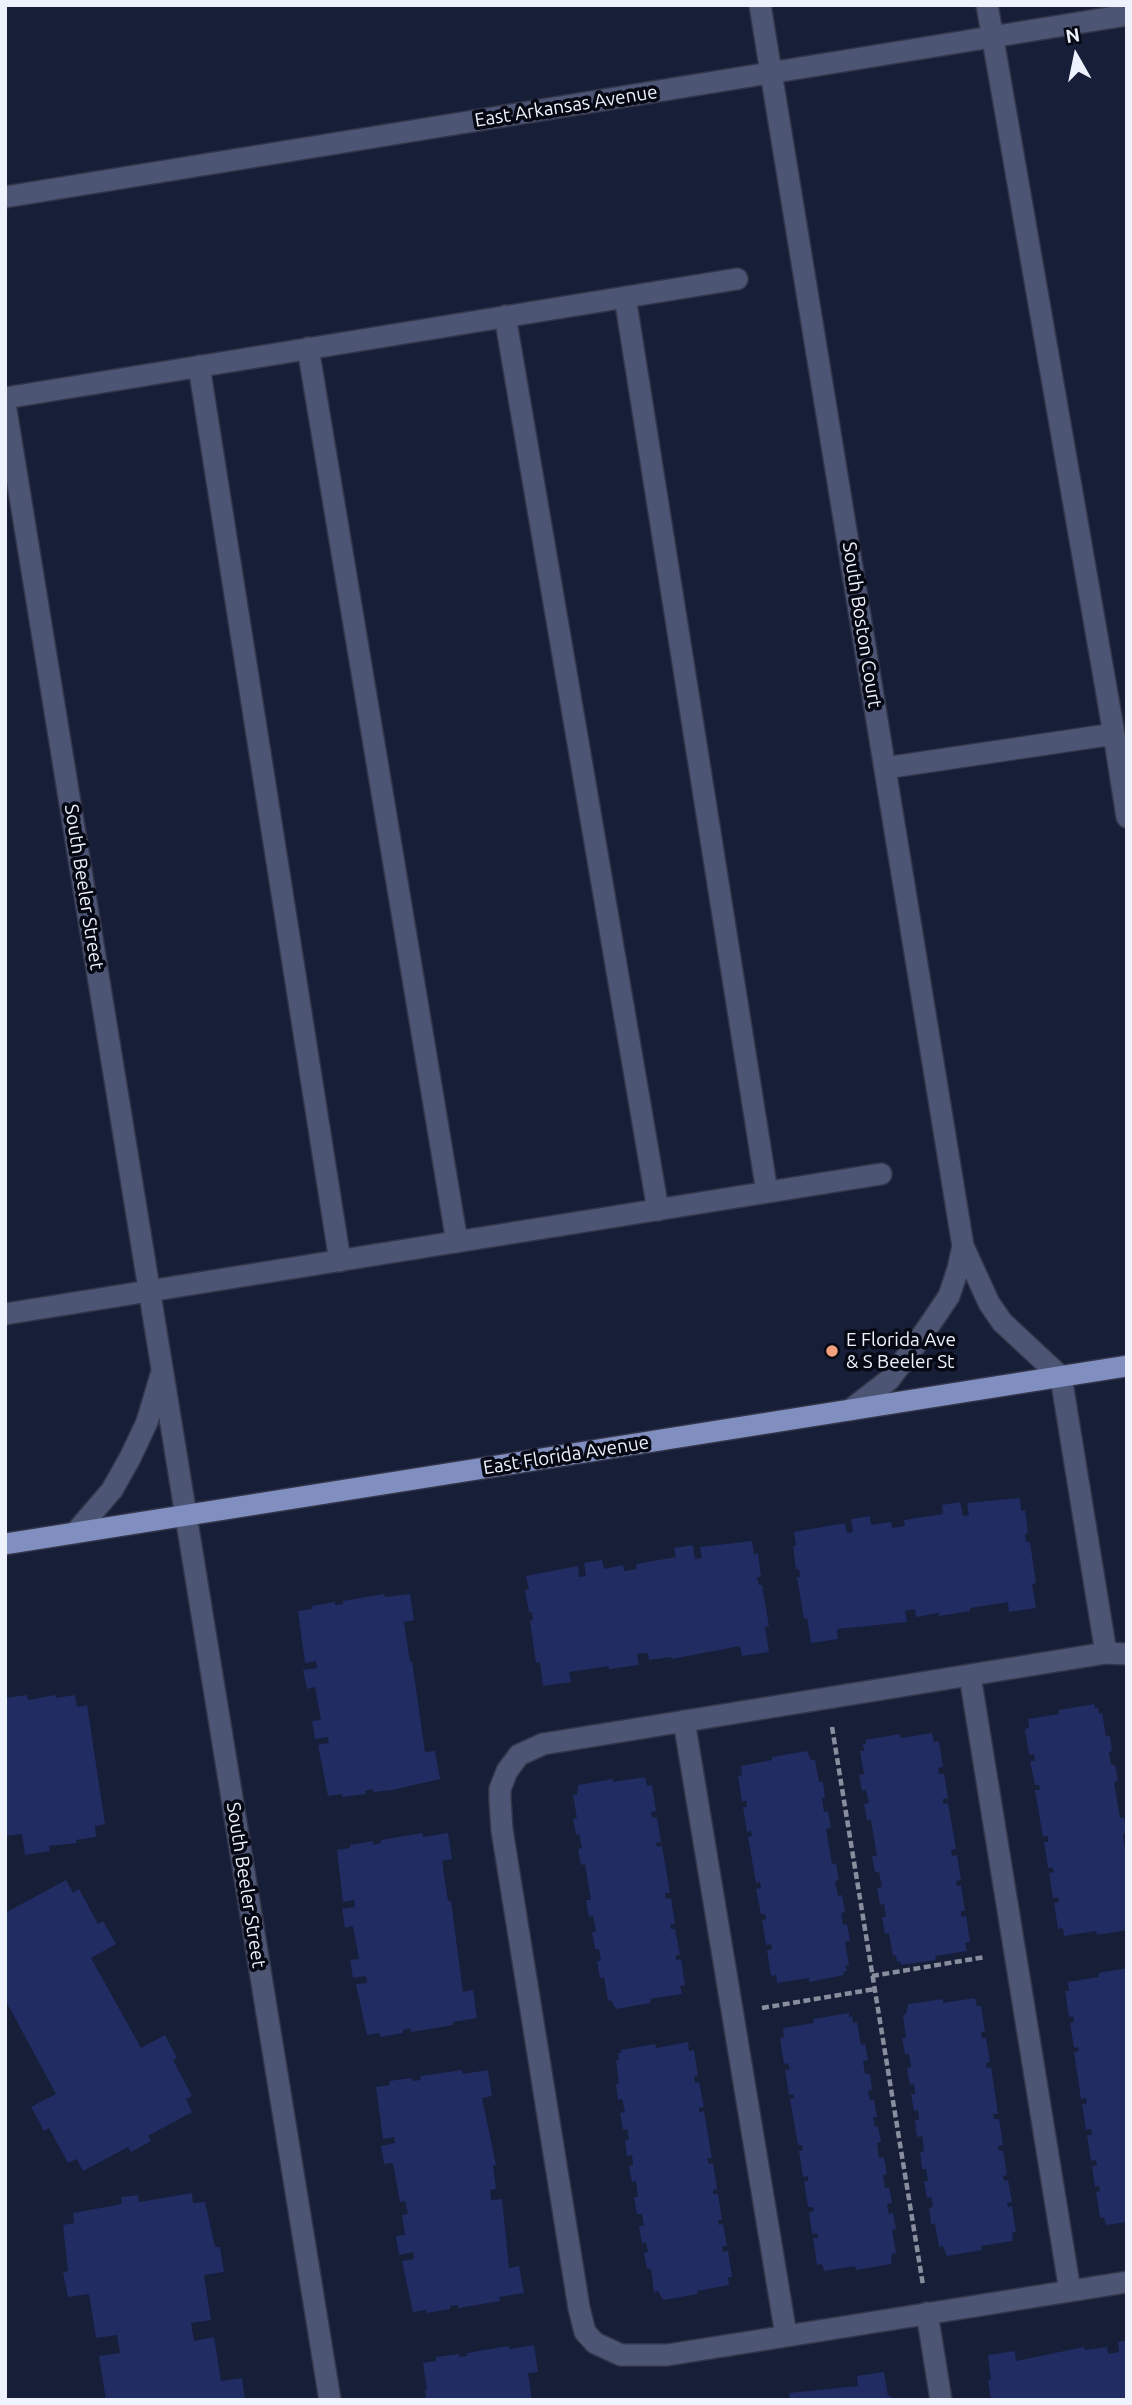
<!DOCTYPE html>
<style>
body{margin:0}
#map{position:relative;width:1132px;height:2405px;overflow:hidden;background:#171e37;font-family:Ubuntu,sans-serif}
canvas{display:block}
.frame{position:absolute;inset:0;border:7px solid #eef2fc;pointer-events:none}
.north{position:absolute;left:1041px;top:21px;width:70px;height:70px;-webkit-text-stroke:5px #060914;paint-order:stroke;rotate:351deg;font-size:19px;font-weight:700;line-height:28px;text-align:center;color:#eef2fc}
.north::after{content:'';display:block;margin:auto;width:24px;height:32px;background:#eef2fc;clip-path:polygon(50% 0,100% 100%,50% 72%,0 100%)}
</style>
<div id="map">
<canvas width="1132" height="2405"></canvas>
<div class="frame"></div>
<div class="north">N</div>
</div>
<script>
const ctx = document.querySelector('canvas').getContext('2d');
ctx.lineJoin = 'round';
function fillPath(path, color) {
  ctx.fillStyle = color;
  ctx.fill(path, 'evenodd');
}
function poly(rows) {
  const path = new Path2D();
  for (const r of rows) {
    path.moveTo(r[0], r[1]);
    for (let i = 2; i < r.length; i += 2) path.lineTo(r[i], r[i + 1]);
  }
  return path;
}
function trace(path, color, width, dash) {
  ctx.strokeStyle = color;
  ctx.lineWidth = width;
  ctx.lineCap = dash ? 'butt' : 'round';
  ctx.setLineDash(dash || []);
  ctx.stroke(path);
}
function label(font, color, halo, rows, align = 'center') {
  ctx.font = font + ' Ubuntu,sans-serif';
  ctx.lineWidth = 7;
  ctx.setLineDash([]);
  ctx.textBaseline = 'middle';
  ctx.strokeStyle = halo;
  ctx.fillStyle = color;
  for (const [text, x, y, turn = 0] of rows) {
    ctx.save();
    ctx.translate(x, y);
    ctx.rotate((+turn || 0) * Math.PI / 180);
    ctx.textAlign = isNaN(turn) ? turn : align;
    if (halo) ctx.strokeText(text, 0, 0);
    ctx.fillText(text, 0, 0);
    ctx.restore();
  }
}
fillPath(poly([
 [1020,1498,1021,1511,1025,1510,1028,1533,1025,1534,1026,1542,1030,1542,1036,1583,1032,1584,1036,1608,1009,1612,1008,1602,970,1608,970,1611,939,1616,939,1613,916,1617,915,1609,905,1611,907,1622,837,1629,838,1639,811,1643,807,1618,804,1619,797,1577,800,1577,799,1569,796,1569,793,1546,796,1545,794,1532,845,1523,847,1533,853,1532,851,1519,870,1516,871,1525,891,1522,892,1528,905,1526,904,1520,943,1514,942,1505,960,1502,963,1516,969,1515,967,1503],
 [752,1541,754,1554,758,1553,761,1577,757,1577,759,1585,762,1585,769,1626,765,1627,769,1652,742,1656,740,1646,672,1659,671,1657,649,1660,648,1653,637,1654,639,1665,609,1669,609,1666,569,1672,571,1682,543,1686,540,1662,536,1663,530,1621,533,1620,532,1612,529,1612,525,1590,529,1589,526,1576,578,1566,579,1577,586,1576,584,1563,602,1560,604,1569,623,1565,624,1571,637,1569,636,1564,676,1557,674,1548,693,1545,695,1559,702,1558,700,1547],
 [384,1594,385,1597,410,1594,414,1620,404,1622,410,1662,412,1661,425,1752,435,1751,440,1779,392,1790,373,1792,373,1789,365,1791,366,1794,342,1797,342,1794,328,1796,318,1745,329,1743,328,1737,315,1739,312,1721,321,1720,315,1687,307,1689,303,1670,317,1668,316,1661,305,1663,298,1611,312,1609,312,1606,335,1602,335,1605,343,1604,343,1601],
 [27,1695,28,1700,55,1695,56,1698,75,1695,77,1707,87,1705,105,1824,95,1826,96,1837,76,1840,77,1843,49,1846,50,1851,25,1855,22,1834,5,1836,5,1698],
 [1094,1704,1095,1708,1098,1708,1099,1714,1102,1713,1106,1736,1110,1736,1112,1751,1109,1752,1111,1765,1115,1765,1118,1781,1114,1782,1120,1818,1124,1817,1127,1833,1123,1834,1125,1849,1127,1849,1127,1930,1097,1935,1096,1931,1064,1936,1063,1928,1058,1929,1054,1903,1059,1902,1058,1897,1053,1898,1049,1873,1054,1872,1052,1867,1048,1868,1044,1842,1048,1842,1048,1836,1043,1837,1035,1790,1040,1790,1039,1785,1035,1785,1030,1761,1035,1761,1034,1754,1029,1755,1025,1729,1029,1728,1028,1719,1059,1714,1059,1710],
 [932,1733,934,1742,939,1741,943,1767,938,1768,939,1774,944,1774,948,1798,943,1799,943,1804,948,1803,956,1849,951,1850,952,1856,957,1855,961,1880,956,1881,957,1886,961,1885,965,1911,961,1911,961,1917,966,1916,970,1942,965,1943,967,1951,935,1956,936,1960,901,1965,900,1961,897,1962,896,1955,893,1956,889,1933,885,1934,882,1917,886,1917,884,1904,880,1905,877,1888,882,1887,879,1872,875,1872,872,1856,877,1856,871,1820,867,1820,864,1804,869,1803,866,1790,862,1791,859,1775,864,1774,860,1751,864,1751,863,1744,866,1744,865,1740,900,1734,901,1738],
 [807,1751,811,1760,815,1760,819,1782,823,1782,825,1798,822,1798,824,1812,828,1811,831,1828,826,1829,832,1864,836,1863,839,1880,835,1881,838,1896,842,1895,845,1912,841,1913,843,1925,847,1924,850,1941,845,1941,849,1965,845,1965,847,1971,843,1972,844,1975,809,1982,809,1978,777,1983,776,1975,771,1976,767,1950,772,1949,771,1944,766,1945,762,1920,766,1919,765,1914,761,1914,756,1889,761,1888,760,1882,756,1883,748,1837,752,1836,751,1831,747,1832,743,1807,747,1807,746,1800,742,1802,738,1776,742,1775,741,1766,772,1760,772,1757],
 [645,1777,647,1786,652,1785,656,1811,651,1812,652,1818,657,1817,661,1842,656,1843,657,1847,662,1846,670,1893,665,1893,666,1899,671,1898,675,1924,670,1925,671,1929,675,1929,680,1955,676,1955,676,1960,681,1959,685,1985,680,1986,682,1994,650,1999,651,2003,616,2009,611,2000,608,2001,604,1977,600,1978,597,1961,601,1961,599,1949,595,1949,592,1932,596,1932,593,1916,589,1917,586,1900,591,1900,585,1864,581,1865,578,1849,582,1848,579,1834,576,1835,573,1819,577,1818,573,1795,577,1795,578,1785,613,1779,613,1782],
 [423,1833,423,1837,448,1833,452,1859,442,1861,448,1901,451,1901,463,1992,473,1990,477,2018,453,2022,453,2025,411,2032,411,2028,403,2030,403,2033,380,2037,380,2033,367,2035,356,1984,367,1983,366,1976,353,1978,350,1960,359,1959,353,1926,345,1928,342,1909,355,1907,354,1900,343,1902,337,1850,350,1848,350,1845,373,1841,373,1845,381,1843,381,1840],
 [66,1880,73,1893,79,1889,98,1924,103,1921,116,1944,91,1958,141,2048,165,2035,177,2058,173,2060,192,2096,186,2099,192,2112,148,2136,151,2141,131,2152,128,2147,83,2171,77,2159,68,2163,49,2128,44,2131,31,2107,56,2094,7,2003,5,2004,5,1913],
 [1127,1968,1127,2222,1106,2225,1104,2217,1100,2218,1096,2192,1100,2191,1099,2186,1095,2187,1092,2166,1097,2165,1096,2160,1091,2161,1087,2135,1092,2135,1091,2129,1086,2130,1082,2104,1087,2103,1086,2098,1081,2099,1074,2052,1079,2051,1078,2047,1074,2048,1070,2023,1074,2022,1073,2016,1069,2017,1065,1991,1069,1991,1068,1982,1099,1977,1099,1973],
 [975,1998,977,2006,981,2006,985,2032,981,2032,982,2038,986,2038,990,2062,986,2063,986,2068,991,2067,998,2114,993,2114,994,2119,999,2119,1003,2145,998,2146,999,2151,1003,2150,1007,2175,1003,2176,1004,2181,1008,2180,1012,2202,1007,2203,1008,2207,1012,2206,1016,2232,1012,2233,1013,2241,981,2246,982,2250,947,2256,943,2246,939,2247,935,2224,931,2224,929,2208,933,2207,931,2197,927,2198,924,2181,928,2181,926,2169,922,2169,920,2152,924,2151,922,2136,917,2137,915,2120,919,2120,918,2110,914,2111,911,2094,915,2094,914,2084,910,2085,907,2068,911,2067,909,2054,905,2054,902,2038,906,2038,903,2015,906,2014,908,2004,943,1999,943,2003],
 [849,2013,849,2017,852,2016,853,2023,857,2022,861,2045,865,2044,868,2060,863,2061,865,2074,870,2074,872,2090,868,2091,870,2100,874,2100,877,2117,873,2117,875,2127,878,2126,881,2142,877,2143,879,2158,884,2157,887,2174,883,2175,885,2188,889,2187,892,2203,887,2204,889,2214,893,2213,896,2229,892,2230,896,2253,892,2254,891,2264,856,2270,855,2266,824,2271,822,2264,817,2265,813,2238,818,2238,817,2233,812,2234,809,2212,814,2211,813,2207,808,2207,804,2181,808,2181,808,2176,803,2177,799,2151,803,2150,802,2145,798,2145,790,2099,794,2098,793,2094,789,2095,785,2070,790,2069,788,2063,784,2064,780,2038,784,2037,783,2028,814,2023,813,2019],
 [688,2042,689,2051,694,2050,698,2076,694,2077,695,2083,699,2082,704,2107,699,2108,699,2112,704,2111,712,2158,707,2158,709,2164,713,2163,717,2189,713,2190,713,2194,718,2194,722,2220,718,2220,719,2225,723,2224,727,2246,722,2246,723,2252,728,2251,732,2277,728,2277,729,2285,697,2291,698,2294,663,2300,658,2291,654,2292,651,2269,647,2269,644,2253,648,2252,646,2242,642,2243,639,2226,644,2226,642,2214,637,2214,634,2197,638,2197,636,2181,632,2182,629,2166,633,2165,632,2155,627,2156,625,2140,629,2139,627,2129,623,2130,620,2113,625,2112,622,2099,618,2100,616,2084,619,2083,616,2060,619,2060,618,2053,621,2053,621,2050,655,2044,656,2048],
 [462,2070,463,2074,488,2070,492,2096,482,2098,496,2165,493,2166,496,2189,490,2190,491,2200,502,2199,509,2268,519,2266,524,2293,499,2297,500,2301,458,2308,458,2305,450,2306,450,2309,427,2313,426,2310,413,2312,402,2261,414,2259,413,2252,399,2255,396,2236,405,2235,402,2215,408,2214,405,2201,400,2202,393,2163,384,2164,381,2146,395,2143,394,2137,383,2139,376,2087,390,2085,389,2081,412,2078,413,2081,421,2080,420,2076],
 [192,2193,193,2203,205,2202,215,2247,220,2247,224,2272,204,2275,211,2320,191,2323,194,2341,214,2337,221,2381,242,2378,245,2400,106,2400,99,2356,120,2353,117,2335,96,2338,89,2294,68,2297,63,2272,68,2271,63,2225,74,2223,73,2213,122,2204,121,2197,138,2195,139,2202],
 [1127,2340,1127,2400,991,2400,988,2380,991,2379,988,2355,1015,2351,1016,2361,1084,2347,1085,2350,1107,2347,1108,2354,1119,2352,1118,2342],
 [534,2345,538,2372,528,2373,532,2400,426,2400,425,2390,427,2390,423,2363,436,2361,436,2357,459,2354,459,2357,467,2356,467,2353,509,2346,509,2349],
 [884,2372,888,2396,891,2396,892,2400,790,2400,789,2393,858,2386,857,2376]
]), '#212c63');
const minor = poly([
 [760,5,963,1246,989,1303,1002,1322,1061,1377,1106,1653],
 [987,5,1114,734,1127,817],
 [5,197,1127,15],
 [625,297,767,1192],
 [505,316,658,1210],
 [308,348,457,1242],
 [199,366,340,1261],
 [5,398,737,279],
 [5,404,330,2400],
 [885,768,1114,734],
 [5,1314,881,1174],
 [850,1410,889,1380,922,1336,949,1296,958,1269,963,1246],
 [75,1533,112,1490,130,1458,147,1422,161,1375],
 [1127,1654,1106,1653,543,1744,519,1755,507,1771,500,1789,500,1800,502,1830,579,2308,585,2332,595,2343,621,2355,667,2355,1127,2282],
 [970,1676,1070,2291],
 [684,1721,786,2335],
 [927,2313,941,2400]
]);
const major = poly([
 [5,1544,1127,1366]
]);
trace(minor, '#33364a', 24);
trace(major, '#33364a', 24);
trace(poly([
 [832,1727,923,2285],
 [872,1976,985,1957],
 [762,2008,875,1989]
]), '#898e9f', 4.5, [7, 3.5]);
trace(minor, '#4c5573', 21);
trace(major, '#808fc0', 21);
for (const [x, y, r, color] of [
 [832,1351,7,"#f2a07f"]
]) {
  const dot = new Path2D();
  dot.arc(x, y, r, 0, 2 * Math.PI);
  ctx.fillStyle = color;
  ctx.fill(dot);
  trace(dot, '#060914', 2.5);
}
label('19px', '#eef2fc', '#060914', [
 ["East Arkansas Avenue",566,106,-9],
 ["South Boston Court",862,625,81],
 ["South Beeler Street",84,887,81],
 ["East Florida Avenue",566,1455,-9],
 ["South Beeler Street",246,1885,81]
]);
label('19px', '#eef2fc', '#060914', [
 ["E Florida Ave",846,1340],
 ["& S Beeler St",846,1362]
], 'left');
</script>
